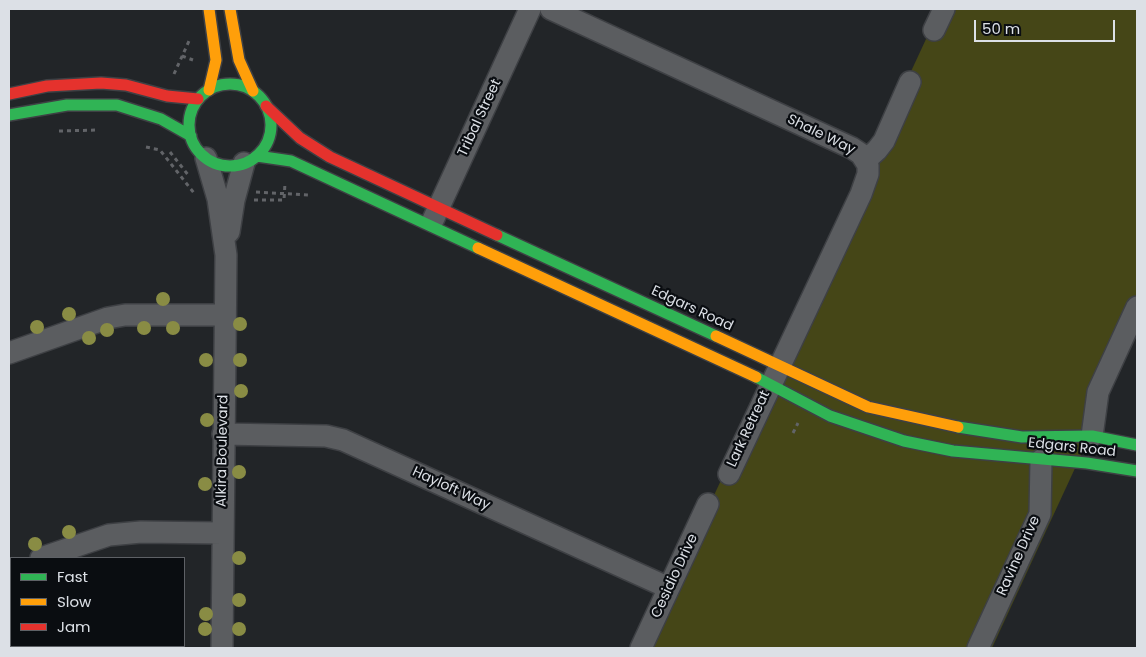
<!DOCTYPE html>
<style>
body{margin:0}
#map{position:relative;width:1146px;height:657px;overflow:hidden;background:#222528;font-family:Poppins,sans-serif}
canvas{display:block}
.frame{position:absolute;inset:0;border:10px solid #dce0e6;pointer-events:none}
.legend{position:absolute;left:10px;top:557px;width:175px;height:90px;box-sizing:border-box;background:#0a0d11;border:1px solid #5e6166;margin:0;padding:6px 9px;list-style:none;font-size:15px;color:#dce0e6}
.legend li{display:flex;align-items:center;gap:10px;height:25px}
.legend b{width:25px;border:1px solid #5e6166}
.scale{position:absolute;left:974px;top:20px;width:141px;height:22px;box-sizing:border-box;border:2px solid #dce0e6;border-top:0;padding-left:6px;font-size:15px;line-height:18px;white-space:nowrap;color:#dce0e6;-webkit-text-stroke:4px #0a0d11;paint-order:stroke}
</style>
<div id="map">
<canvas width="1146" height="657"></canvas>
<div class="frame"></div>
<ul class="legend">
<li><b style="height:6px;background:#30b455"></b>Fast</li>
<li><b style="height:6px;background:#ff9f0a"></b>Slow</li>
<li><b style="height:6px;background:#e5322d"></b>Jam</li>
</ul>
<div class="scale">50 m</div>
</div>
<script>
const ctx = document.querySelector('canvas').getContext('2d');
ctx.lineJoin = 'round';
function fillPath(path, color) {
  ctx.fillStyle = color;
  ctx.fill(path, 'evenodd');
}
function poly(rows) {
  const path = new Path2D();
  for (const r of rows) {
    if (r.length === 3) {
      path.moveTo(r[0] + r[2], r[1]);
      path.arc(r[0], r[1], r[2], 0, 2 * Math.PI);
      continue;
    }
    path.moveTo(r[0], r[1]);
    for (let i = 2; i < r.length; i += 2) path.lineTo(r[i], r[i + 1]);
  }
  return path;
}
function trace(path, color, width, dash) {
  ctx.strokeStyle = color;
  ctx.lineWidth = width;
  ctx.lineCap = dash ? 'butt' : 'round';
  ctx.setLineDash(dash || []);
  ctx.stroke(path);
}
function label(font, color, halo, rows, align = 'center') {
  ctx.font = font + ' Poppins,sans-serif';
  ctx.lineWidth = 4.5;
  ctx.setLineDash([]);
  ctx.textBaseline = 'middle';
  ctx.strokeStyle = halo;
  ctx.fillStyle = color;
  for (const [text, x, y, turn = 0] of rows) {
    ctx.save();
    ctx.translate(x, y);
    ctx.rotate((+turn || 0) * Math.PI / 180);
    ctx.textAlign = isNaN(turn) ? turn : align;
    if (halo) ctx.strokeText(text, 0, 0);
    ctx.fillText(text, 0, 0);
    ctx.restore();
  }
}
fillPath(poly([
 [940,9,1137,9,1137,334,992,648,643,648]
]), '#454617');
const street = poly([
 [551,9,852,148,861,154,868,165,868,174,861,194,729,474],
 [934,30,944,9],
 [206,158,218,199,226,255,222,648],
 [866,160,877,150,884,141,910,82],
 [433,220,530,9],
 [229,232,234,200,244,163],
 [9,353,108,318,125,315,225,315],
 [223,434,326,436,343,440,669,588],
 [1092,436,1098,392,1137,307],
 [41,558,109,535,141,532,222,533],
 [9,570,11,569],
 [641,648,708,504],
 [978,648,1040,514,1041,460]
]);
const fast = poly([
 [230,125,41],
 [9,115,67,105,117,105,161,119,191,136],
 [257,156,291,161,478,248],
 [497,235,716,336],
 [756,377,830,416,904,441,953,451,1087,463,1137,471],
 [958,427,1022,437,1092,436,1137,445]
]);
const slow = poly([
 [209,9,216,60,209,90],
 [230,9,239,60,253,91],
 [478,248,756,377],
 [716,336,868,407,958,427]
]);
const jam = poly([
 [9,94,47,86,101,83,126,85,167,96,198,99],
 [266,106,300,138,330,157,497,235]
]);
trace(street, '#3e4044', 24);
trace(fast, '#3e4044', 14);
trace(slow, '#3e4044', 14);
trace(jam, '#3e4044', 14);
trace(poly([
 [182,56,193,60],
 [174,74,189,41],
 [59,131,98,130],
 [146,147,160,150,194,193],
 [170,152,189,176],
 [256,192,308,195],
 [254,200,284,200,285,183],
 [793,433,798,423]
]), '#626468', 3, [4, 4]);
trace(street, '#5b5d60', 21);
trace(fast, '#30b455', 11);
trace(slow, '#ff9f0a', 11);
trace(jam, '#e5322d', 11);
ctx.fillStyle = '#898c44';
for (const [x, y] of [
 [163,299],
 [69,314],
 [240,324],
 [37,327],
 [144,328],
 [173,328],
 [107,330],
 [89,338],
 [206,360],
 [240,360],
 [241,391],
 [207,420],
 [239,472],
 [205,484],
 [69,532],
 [35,544],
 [239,558],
 [239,600],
 [206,614],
 [205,629],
 [239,629]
]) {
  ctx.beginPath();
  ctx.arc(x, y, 7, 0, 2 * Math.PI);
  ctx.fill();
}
label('14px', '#dce0e6', '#0a0d11', [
 ["Tribal Street",480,118,-65],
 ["Shale Way",821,135,26],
 ["Edgars Road",692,309,25],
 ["Lark Retreat",749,429,-65],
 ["Edgars Road",1072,448,6],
 ["Alkira Boulevard",223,451,-89],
 ["Hayloft Way",451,489,25],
 ["Ravine Drive",1019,556,-66],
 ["Cesidio Drive",675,576,-65]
]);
</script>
